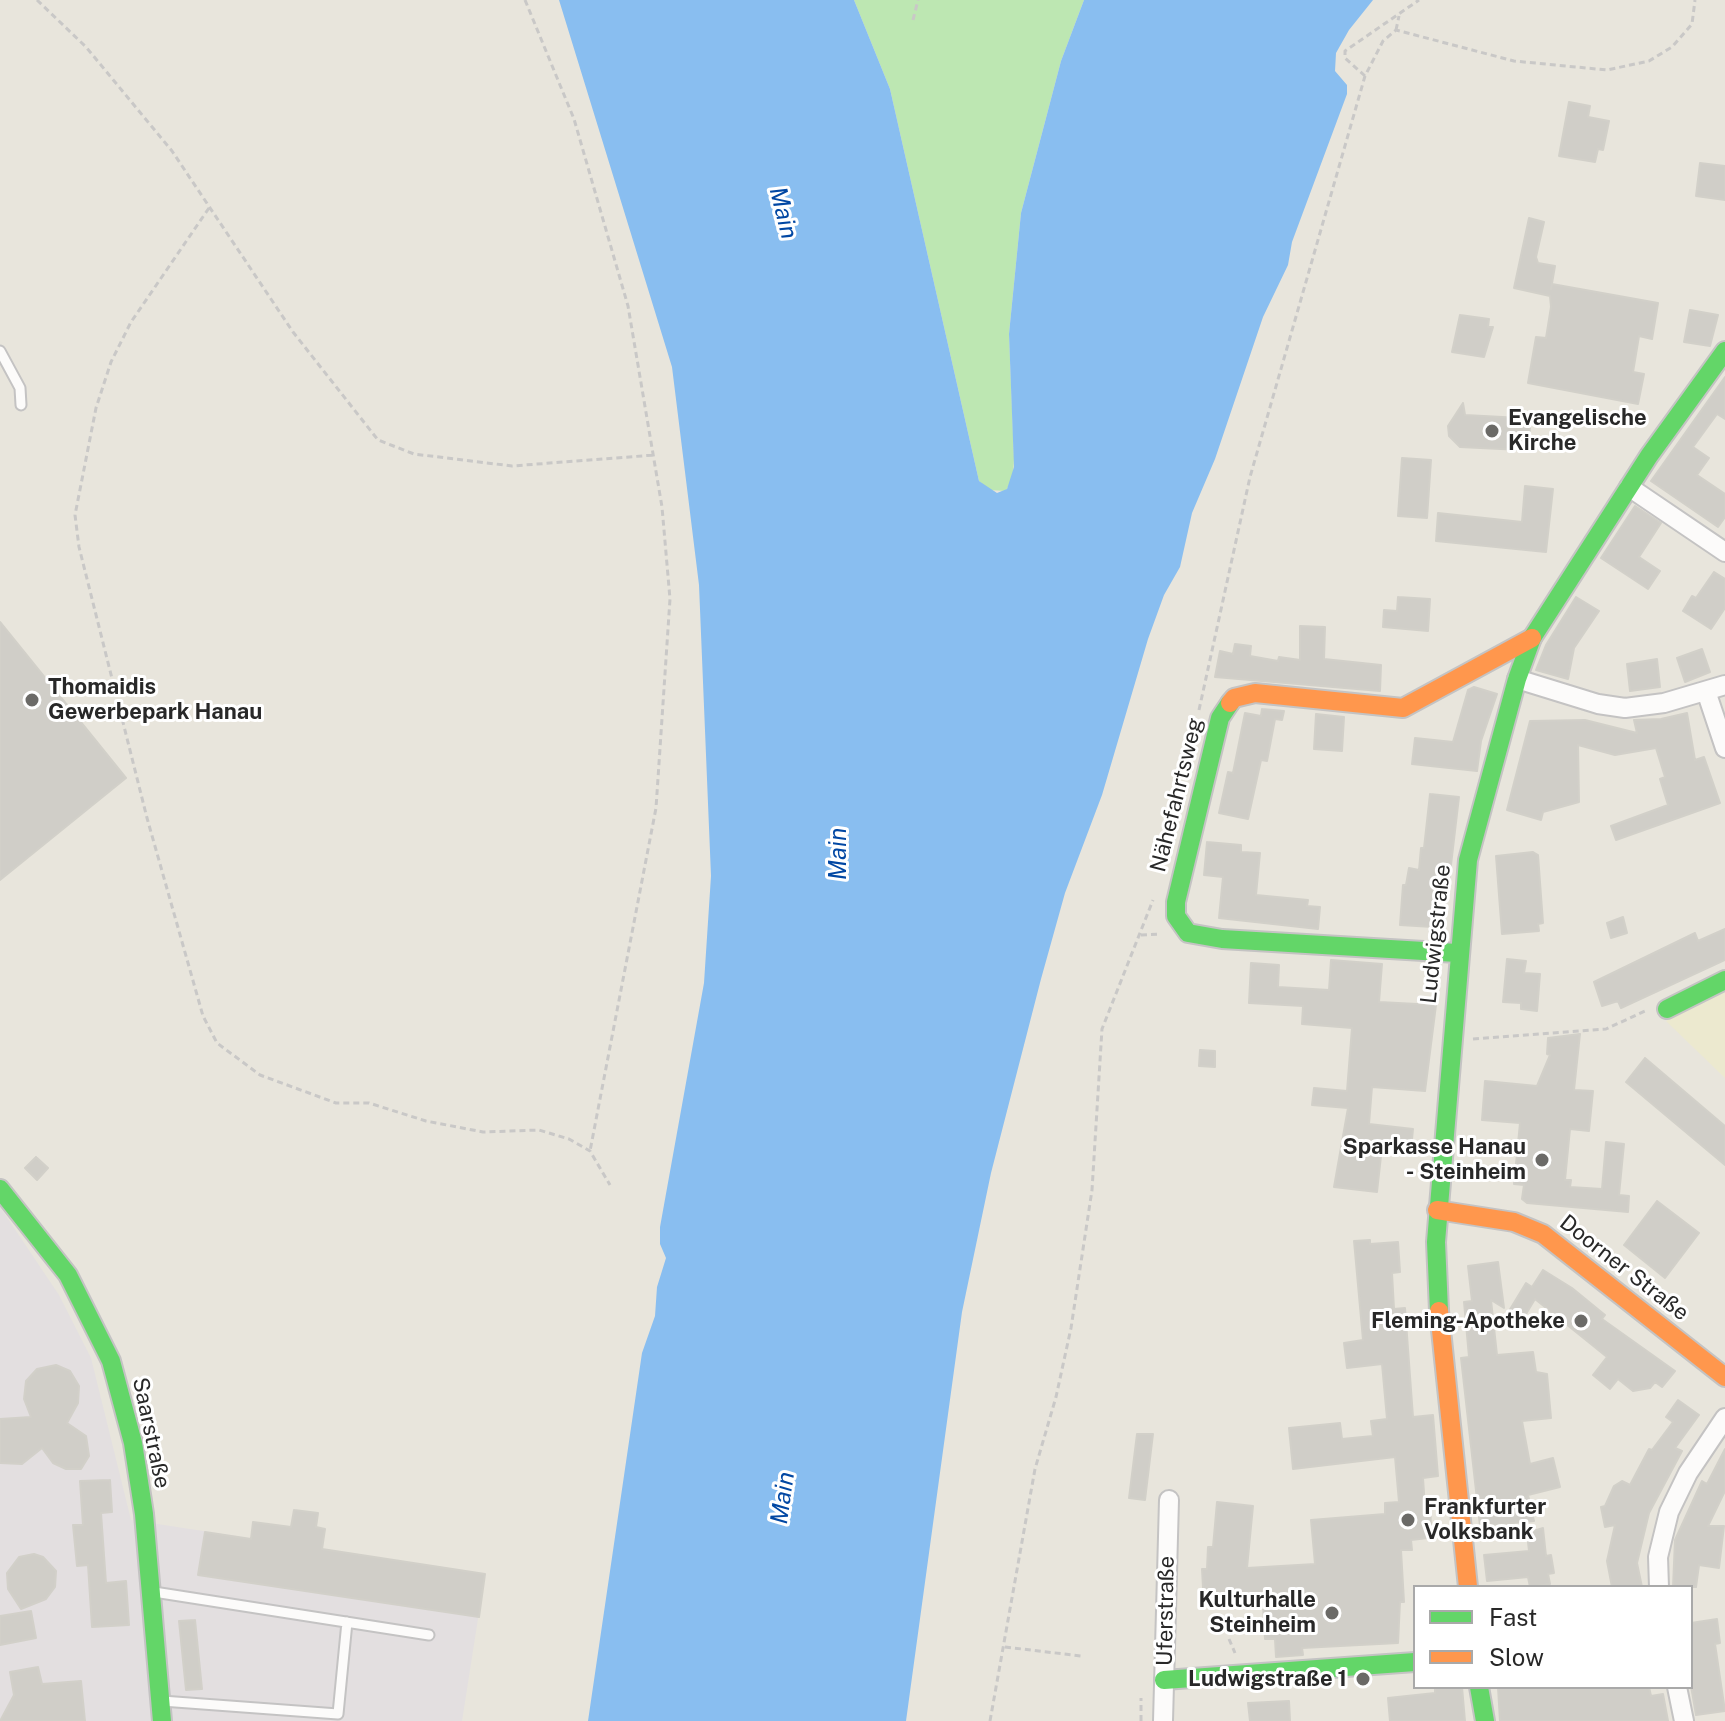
<!DOCTYPE html>
<meta charset="utf-8">
<style>
body{margin:0}
#map{position:relative;width:1725px;height:1721px;overflow:hidden;background:#e8e5dc;font-family:"Public Sans",sans-serif}
canvas{display:block}
.legend{position:absolute;left:1413px;top:1585px;width:280px;height:104px;box-sizing:border-box;background:#fff;border:2px solid #a9a9a9;margin:0;padding:10px 14px;list-style:none;font-size:24px;color:#282828}
.legend li{display:flex;align-items:center;gap:16px;height:40px}
.legend b{width:40px;border:2px solid #a9a9a9}
</style>
<div id="map">
<canvas width="1725" height="1721"></canvas>
<ul class="legend">
<li><b style="height:10px;background:#63d668"></b>Fast</li>
<li><b style="height:10px;background:#ff974d"></b>Slow</li>
</ul>
</div>
<script>
const ctx = document.querySelector('canvas').getContext('2d');
ctx.lineJoin = 'round';
function fillPath(path, color) {
  ctx.fillStyle = color;
  ctx.fill(path, 'evenodd');
}
function poly(rows) {
  const path = new Path2D();
  for (const r of rows) {
    path.moveTo(r[0], r[1]);
    for (let i = 2; i < r.length; i += 2) path.lineTo(r[i], r[i + 1]);
  }
  return path;
}
function trace(path, color, width, dash) {
  ctx.strokeStyle = color;
  ctx.lineWidth = width;
  ctx.lineCap = dash ? 'butt' : 'round';
  ctx.setLineDash(dash || []);
  ctx.stroke(path);
}
function label(font, color, halo, rows, align = 'center') {
  ctx.font = font + ' "Public Sans",sans-serif';
  ctx.lineWidth = 6;
  ctx.setLineDash([]);
  ctx.textBaseline = 'middle';
  ctx.strokeStyle = halo;
  ctx.fillStyle = color;
  for (const [text, x, y, turn = 0] of rows) {
    ctx.save();
    ctx.translate(x, y);
    ctx.rotate((+turn || 0) * Math.PI / 180);
    ctx.textAlign = isNaN(turn) ? turn : align;
    if (halo) ctx.strokeText(text, 0, 0);
    ctx.fillText(text, 0, 0);
    ctx.restore();
  }
}
fillPath(poly([
 [0,1207,59,1295,91,1358,131,1520,485,1574,462,1721,0,1721]
]), '#e3dfe0');
fillPath(poly([
 [1725,992,1725,1078,1666,1021]
]), '#ece9cf');
fillPath(poly([
 [854,0,1084,0,1061,61,1021,213,1009,334,1014,459,1013,476,1006,491,989,490,979,481,890,89]
]), '#bde7b2');
fillPath(poly([
 [559,0,854,0,890,89,979,481,997,493,1007,489,1014,467,1009,334,1021,213,1061,61,1084,0,1373,0,1349,30,1336,53,1335,71,1347,85,1347,94,1292,242,1288,265,1263,317,1215,459,1192,513,1180,567,1164,595,1148,639,1102,795,1065,893,1041,979,991,1173,962,1312,906,1721,588,1721,642,1353,655,1316,657,1287,666,1258,660,1244,660,1227,704,983,711,876,699,585,672,367]
]), '#89bef0');
const building = poly([
 [1569,102,1590,106,1588,117,1609,121,1603,150,1598,149,1595,162,1559,156,1569,102],
 [1700,163,1725,166,1725,200,1696,196,1700,163],
 [1529,218,1544,222,1536,257,1538,263,1555,266,1551,289,1552,284,1658,303,1652,339,1639,336,1633,372,1644,374,1638,404,1528,383,1536,337,1546,338,1551,307,1550,296,1514,288,1529,218],
 [1690,310,1718,315,1710,346,1684,342,1690,310],
 [1460,315,1489,319,1488,327,1493,327,1484,357,1452,352,1460,315],
 [1725,377,1725,419,1717,414,1693,447,1709,458,1697,475,1725,494,1725,517,1718,527,1651,481,1725,377],
 [1463,403,1465,415,1521,418,1521,424,1530,427,1529,446,1521,450,1460,447,1449,436,1448,426,1463,403],
 [1402,458,1431,460,1427,518,1398,516,1402,458],
 [1525,486,1553,489,1546,552,1436,541,1438,513,1522,522,1525,486],
 [1635,506,1661,523,1639,557,1660,571,1648,589,1601,558,1635,506],
 [1714,572,1725,579,1725,608,1711,629,1683,611,1692,596,1696,598,1714,572],
 [1398,597,1430,599,1428,631,1383,627,1384,610,1397,611,1398,597],
 [1576,597,1599,611,1574,648,1568,679,1536,670,1546,645,1576,597],
 [0,622,126,778,0,880,0,622],
 [1300,626,1325,627,1324,659,1381,665,1380,691,1215,677,1220,651,1233,654,1235,644,1251,646,1250,656,1278,661,1279,657,1300,660,1300,626],
 [1702,649,1710,672,1685,682,1677,658,1702,649],
 [1657,659,1660,687,1630,691,1627,664,1657,659],
 [1474,687,1497,694,1481,741,1477,771,1412,764,1415,738,1453,742,1468,690,1474,687],
 [1262,709,1284,711,1282,720,1275,719,1267,761,1261,760,1248,819,1219,813,1228,772,1233,773,1245,713,1261,716,1262,709],
 [1687,713,1695,760,1704,757,1720,803,1616,840,1611,826,1668,805,1660,779,1665,777,1656,748,1615,755,1578,745,1579,802,1543,812,1541,820,1507,810,1530,721,1585,720,1637,733,1634,720,1661,719,1687,713],
 [1316,714,1344,717,1342,751,1314,749,1316,714],
 [1430,794,1459,797,1449,882,1437,880,1433,927,1400,925,1403,885,1406,885,1409,868,1419,870,1421,848,1424,848,1430,794],
 [1207,842,1241,845,1241,852,1260,853,1256,895,1308,900,1307,906,1320,907,1318,929,1219,918,1223,877,1204,875,1207,842],
 [1533,852,1538,855,1543,923,1538,924,1539,931,1502,934,1496,856,1533,852],
 [1623,917,1627,933,1611,938,1607,923,1623,917],
 [1725,929,1725,960,1621,1008,1618,1001,1602,1006,1594,982,1695,933,1698,941,1725,929],
 [1507,959,1526,961,1524,973,1540,974,1537,1011,1521,1009,1521,1003,1503,1002,1507,959],
 [1331,960,1382,964,1379,1002,1436,1005,1425,1091,1372,1087,1369,1124,1413,1129,1411,1150,1382,1147,1377,1192,1334,1187,1348,1108,1312,1105,1314,1088,1347,1091,1352,1028,1302,1024,1303,1006,1249,1003,1251,963,1279,965,1278,987,1329,990,1331,960],
 [1580,1034,1574,1090,1593,1091,1589,1131,1570,1129,1565,1180,1571,1180,1570,1187,1602,1189,1606,1142,1624,1144,1619,1195,1629,1196,1628,1212,1527,1203,1522,1199,1524,1185,1514,1184,1520,1123,1482,1120,1485,1081,1537,1086,1550,1055,1547,1054,1548,1038,1580,1034],
 [1200,1050,1215,1051,1215,1067,1199,1066,1200,1050],
 [1645,1058,1725,1126,1725,1165,1626,1082,1645,1058],
 [36,1157,48,1168,37,1180,25,1168,36,1157],
 [1657,1201,1699,1233,1665,1278,1624,1245,1657,1201],
 [1370,1240,1370,1244,1398,1242,1400,1272,1392,1273,1394,1309,1405,1308,1413,1417,1433,1415,1438,1476,1423,1478,1425,1508,1430,1507,1431,1525,1427,1526,1428,1538,1411,1540,1412,1550,1401,1550,1404,1602,1400,1602,1398,1643,1302,1648,1303,1655,1276,1657,1275,1639,1265,1639,1263,1605,1204,1606,1202,1569,1207,1569,1208,1547,1213,1547,1217,1502,1253,1506,1247,1568,1315,1564,1311,1520,1385,1514,1385,1503,1399,1502,1395,1457,1293,1469,1289,1428,1340,1423,1342,1439,1373,1436,1371,1421,1387,1419,1382,1364,1347,1368,1344,1343,1363,1340,1354,1241,1370,1240],
 [1498,1262,1504,1308,1491,1300,1497,1355,1533,1352,1536,1372,1547,1374,1551,1418,1522,1421,1530,1464,1553,1458,1560,1487,1528,1495,1534,1521,1480,1526,1461,1358,1469,1357,1464,1302,1472,1301,1468,1266,1498,1262],
 [1543,1270,1572,1288,1605,1315,1602,1319,1675,1371,1662,1387,1655,1382,1650,1388,1633,1391,1618,1379,1610,1389,1593,1375,1607,1357,1535,1299,1523,1319,1509,1311,1526,1283,1532,1287,1543,1270],
 [56,1365,70,1371,79,1386,78,1403,67,1423,86,1436,89,1456,81,1469,66,1469,53,1463,42,1448,22,1464,0,1463,0,1419,31,1417,24,1399,26,1381,37,1369,56,1365],
 [1678,1400,1699,1415,1675,1448,1682,1451,1649,1513,1637,1563,1642,1587,1612,1587,1607,1561,1615,1525,1605,1527,1601,1507,1605,1506,1614,1486,1622,1481,1630,1485,1649,1449,1652,1450,1673,1422,1666,1417,1678,1400],
 [1137,1434,1153,1434,1145,1500,1129,1498,1137,1434],
 [1725,1449,1725,1491,1708,1526,1724,1526,1719,1568,1699,1565,1696,1587,1673,1587,1675,1540,1702,1481,1707,1484,1725,1449],
 [110,1480,112,1512,101,1513,106,1583,126,1581,129,1625,92,1627,88,1565,77,1566,73,1525,83,1525,80,1481,110,1480],
 [294,1510,318,1513,316,1527,325,1529,322,1549,485,1574,479,1617,198,1575,205,1532,251,1539,253,1522,291,1527,294,1510],
 [1543,1528,1546,1556,1551,1555,1554,1573,1548,1574,1550,1584,1530,1587,1528,1577,1487,1581,1484,1555,1529,1551,1527,1533,1543,1528],
 [34,1554,43,1557,56,1571,55,1587,46,1599,21,1609,8,1589,7,1573,19,1557,34,1554],
 [31,1611,36,1638,0,1645,0,1616,31,1611],
 [1717,1619,1720,1643,1715,1644,1725,1711,1696,1715,1691,1686,1691,1623,1717,1619],
 [195,1620,202,1689,186,1690,179,1621,195,1620],
 [38,1667,42,1684,81,1681,85,1721,0,1721,14,1695,10,1672,38,1667],
 [1435,1687,1462,1687,1465,1721,1390,1721,1388,1698,1435,1693,1435,1687],
 [1498,1687,1649,1687,1651,1696,1663,1694,1668,1721,1500,1721,1498,1687],
 [1289,1701,1290,1721,1250,1721,1248,1703,1289,1701]
]);
fillPath(building, '#d0cec8');
trace(building, '#d2d0c9', 2);
const lane = poly([
 [0,351,20,388,21,405],
 [154,1592,429,1635],
 [162,1701,338,1714,347,1622]
]);
const street = poly([
 [1629,487,1725,552],
 [1517,679,1598,704,1625,708,1664,703,1725,685],
 [1706,691,1725,748],
 [1659,1587,1658,1557,1669,1512,1688,1473,1725,1418],
 [1677,1687,1684,1721],
 [1163,1721,1169,1500]
]);
const fast = poly([
 [1230,703,1220,718,1176,902,1176,916,1188,933,1222,939,1457,953],
 [1667,1009,1725,980],
 [0,1189,68,1275,111,1361,133,1443,144,1514,162,1721],
 [1439,1311,1436,1242,1468,860,1517,679,1532,638,1649,456,1725,351],
 [1164,1680,1415,1662],
 [1479,1687,1485,1721]
]);
const slow = poly([
 [1230,703,1234,698,1255,693,1403,708,1532,638],
 [1437,1210,1514,1222,1543,1234,1725,1377],
 [1439,1311,1468,1587]
]);
trace(lane, '#c4c3c3', 13);
trace(street, '#c4c3c3', 22);
trace(fast, '#c4c3c3', 22);
trace(slow, '#c4c3c3', 22);
trace(poly([
 [37,0,86,47,172,151,293,332,378,440,414,454,512,466,654,455],
 [525,0,574,119,628,306,662,507,670,599,656,808,590,1151],
 [913,20,918,0],
 [1396,30,1399,16],
 [1365,76,1345,58,1345,51,1419,0],
 [209,208,131,322,111,362,96,408,75,515,79,547,147,818,203,1016,217,1043,260,1075,336,1103,369,1103,426,1121,483,1132,539,1130,569,1139,590,1151,610,1185],
 [1199,710,1250,477,1365,76,1383,41,1396,30,1514,61,1607,70,1649,61,1672,47,1692,24,1695,0],
 [1141,935,1161,934],
 [1473,1039,1606,1029,1645,1011],
 [1229,1639,1235,1653],
 [1005,1647,1081,1656],
 [990,1721,1035,1469,1056,1397,1071,1328,1092,1190,1102,1029,1153,900],
 [1141,1721,1141,1698]
]), '#c9c8c7', 3, [6, 4]);
trace(lane, '#fcfbfa', 9);
trace(street, '#fcfbfa', 18);
trace(fast, '#63d668', 18);
trace(slow, '#ff974d', 18);
for (const [x, y, r, color] of [
 [1492,431,8,"#6b6a67"],
 [32,700,8,"#6b6a67"],
 [1542,1160,8,"#6b6a67"],
 [1581,1321,8,"#6b6a67"],
 [1408,1520,8,"#6b6a67"],
 [1332,1613,8,"#6b6a67"],
 [1363,1679,8,"#6b6a67"]
]) {
  const dot = new Path2D();
  dot.arc(x, y, r, 0, 2 * Math.PI);
  ctx.fillStyle = color;
  ctx.fill(dot);
  trace(dot, '#fff', 3);
}
label('bold 22px', '#282828', '#fff', [
 ["Evangelische",1508,418,"left"],
 ["Kirche",1508,443,"left"],
 ["Thomaidis",48,687,"left"],
 ["Gewerbepark Hanau",48,712,"left"],
 ["Sparkasse Hanau",1526,1147],
 ["- Steinheim",1526,1172],
 ["Fleming-Apotheke",1565,1321],
 ["Frankfurter",1424,1507,"left"],
 ["Volksbank",1424,1532,"left"],
 ["Kulturhalle",1316,1600],
 ["Steinheim",1316,1625],
 ["Ludwigstraße 1",1347,1679]
], 'right');
label('22px', '#282828', '#fff', [
 ["Nähefahrtsweg",1177,795,-76],
 ["Ludwigstraße",1436,934,-84],
 ["Doorner Straße",1624,1268,38],
 ["Saarstraße",151,1433,78],
 ["Uferstraße",1166,1611,-89]
]);
label('italic 24px', '#0147a3', '#fff', [
 ["Main",783,213,76],
 ["Main",839,854,-90],
 ["Main",783,1498,-82]
]);
</script>
